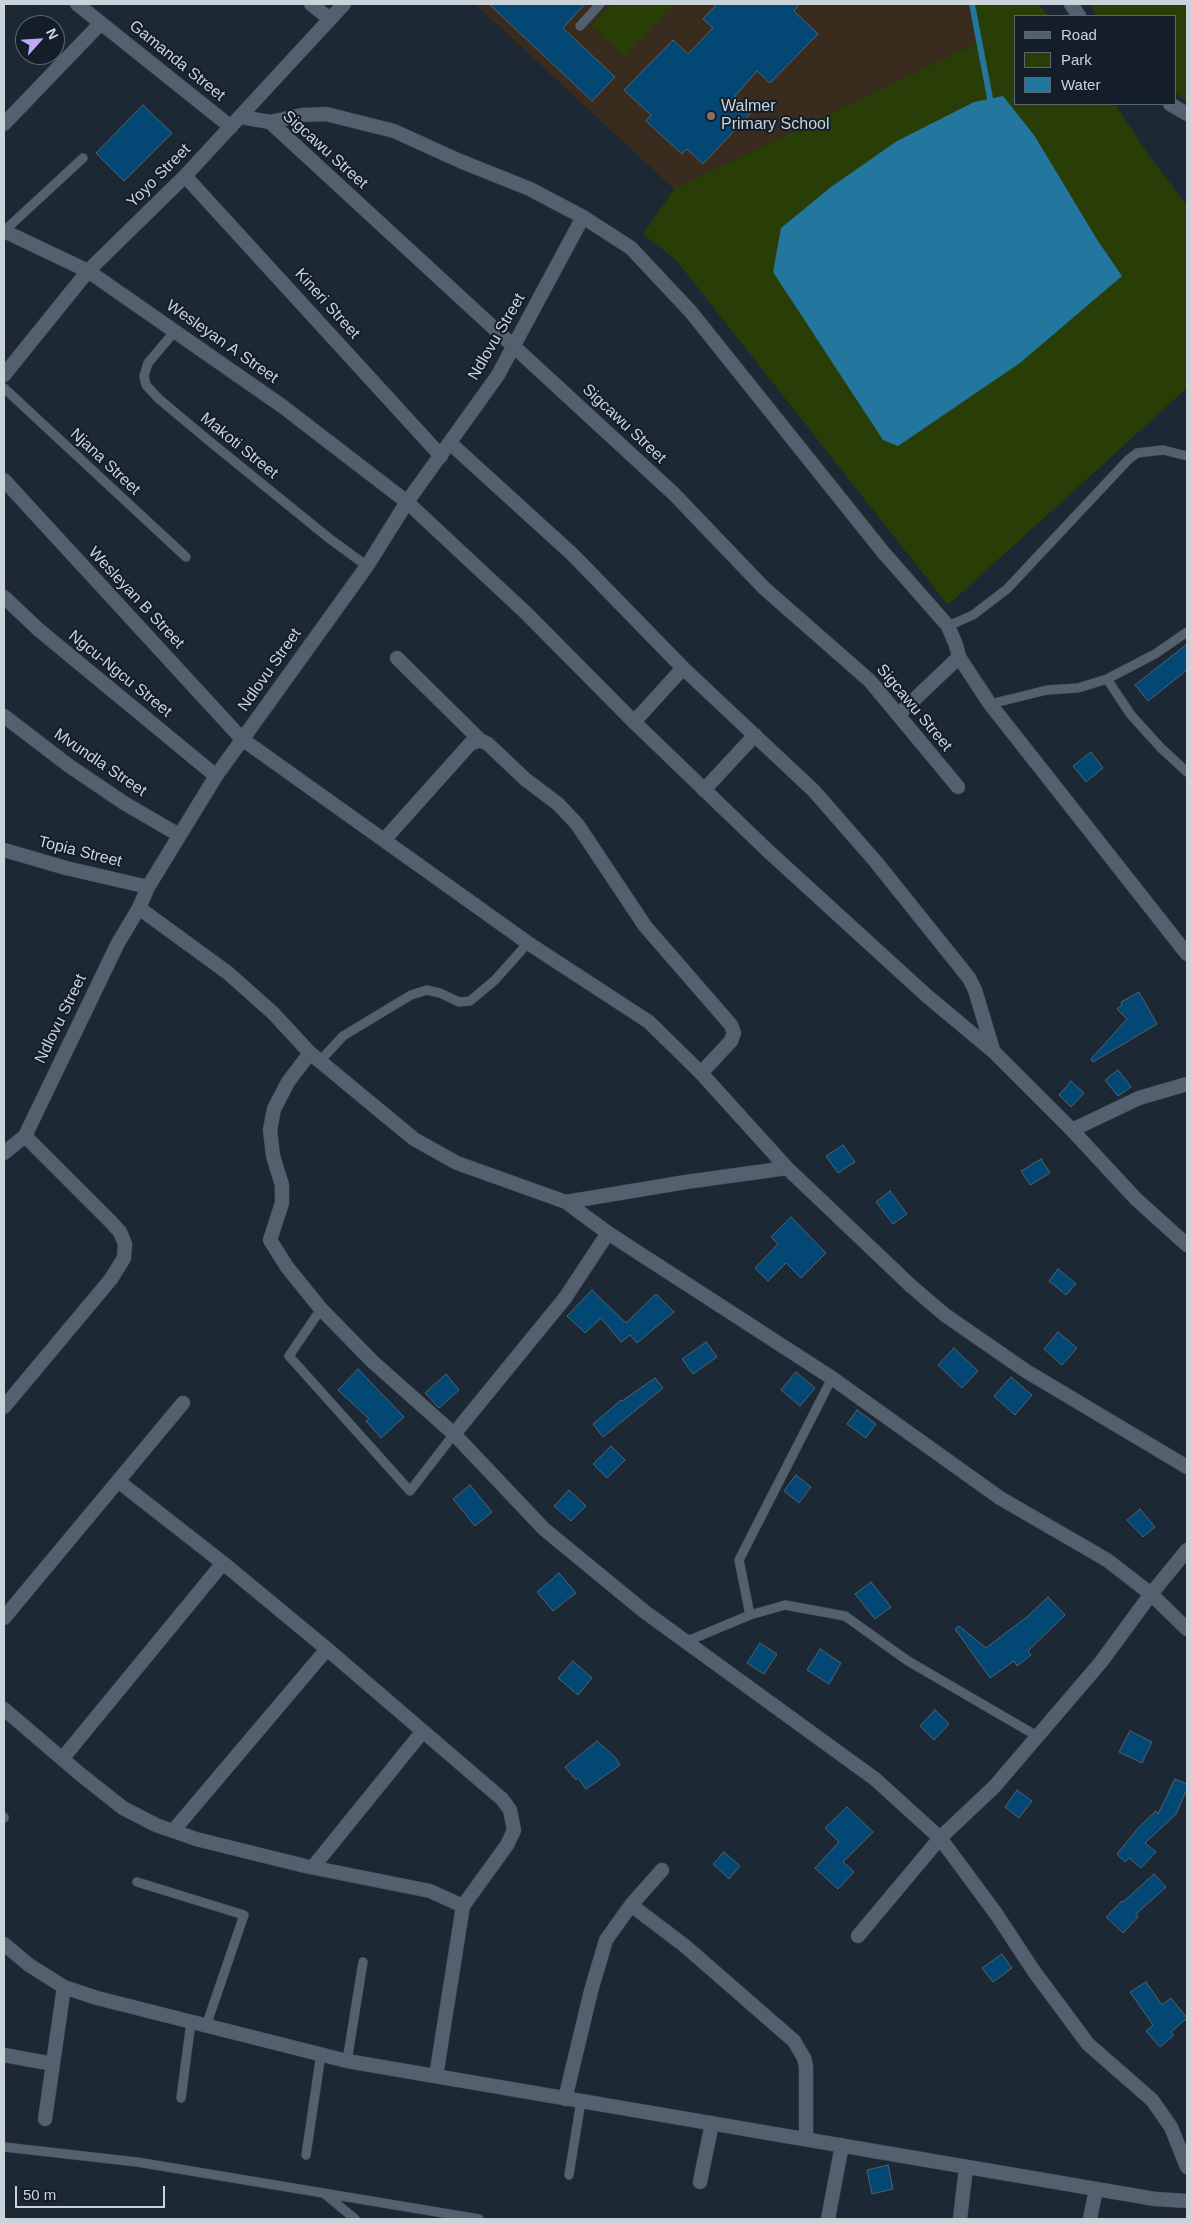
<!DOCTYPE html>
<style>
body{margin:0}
#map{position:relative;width:1191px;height:2223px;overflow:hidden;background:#1c2833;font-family:Helvetica,sans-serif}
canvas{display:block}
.frame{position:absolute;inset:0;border:5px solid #cbd3da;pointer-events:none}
.legend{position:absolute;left:1014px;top:15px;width:162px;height:90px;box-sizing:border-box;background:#131e29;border:1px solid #5d6670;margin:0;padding:6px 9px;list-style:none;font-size:15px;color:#cbd3da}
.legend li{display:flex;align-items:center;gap:10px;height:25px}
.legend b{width:25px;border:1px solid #5d6670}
.north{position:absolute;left:15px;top:15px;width:50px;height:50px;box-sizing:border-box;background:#131e29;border:1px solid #5d6670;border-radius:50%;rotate:64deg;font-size:14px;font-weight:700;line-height:20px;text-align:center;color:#cbd3da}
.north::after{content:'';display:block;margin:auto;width:18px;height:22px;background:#bda9f5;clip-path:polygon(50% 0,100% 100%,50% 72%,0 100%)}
.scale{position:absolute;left:15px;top:2186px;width:150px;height:22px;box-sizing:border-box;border:2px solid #cbd3da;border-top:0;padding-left:6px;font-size:15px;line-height:18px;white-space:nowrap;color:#cbd3da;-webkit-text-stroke:4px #131e29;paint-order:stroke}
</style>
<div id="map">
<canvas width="1191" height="2223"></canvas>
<div class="frame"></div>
<ul class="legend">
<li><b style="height:6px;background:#53606d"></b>Road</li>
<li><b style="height:14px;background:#293d07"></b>Park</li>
<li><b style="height:14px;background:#23769d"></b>Water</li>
</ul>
<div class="north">N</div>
<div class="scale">50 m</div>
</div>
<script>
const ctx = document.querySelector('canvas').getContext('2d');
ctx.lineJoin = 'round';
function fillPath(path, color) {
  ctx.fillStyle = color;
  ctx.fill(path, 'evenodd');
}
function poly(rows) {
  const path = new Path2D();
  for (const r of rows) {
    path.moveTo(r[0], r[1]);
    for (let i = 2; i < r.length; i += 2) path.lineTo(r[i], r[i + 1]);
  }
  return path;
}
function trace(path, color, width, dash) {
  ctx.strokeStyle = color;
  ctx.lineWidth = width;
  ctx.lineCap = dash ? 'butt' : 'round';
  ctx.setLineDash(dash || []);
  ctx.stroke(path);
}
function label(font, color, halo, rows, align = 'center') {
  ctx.font = font + ' Helvetica,sans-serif';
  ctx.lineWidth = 4;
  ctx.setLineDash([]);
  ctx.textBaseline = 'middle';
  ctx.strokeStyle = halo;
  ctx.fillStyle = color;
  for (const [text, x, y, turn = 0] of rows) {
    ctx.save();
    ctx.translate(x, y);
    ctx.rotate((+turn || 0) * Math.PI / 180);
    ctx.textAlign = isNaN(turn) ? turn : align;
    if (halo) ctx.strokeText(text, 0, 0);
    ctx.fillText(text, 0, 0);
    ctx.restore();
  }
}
fillPath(poly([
 [475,4,975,4,978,43,674,189]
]), '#392b1e');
fillPath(poly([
 [612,4,675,4,624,56,592,25],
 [975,4,1039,4,1048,16,1015,16,1015,104,1115,104,1150,157,1187,205,1187,388,948,605,676,260,643,234,674,189,977,43],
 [1089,4,1187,4,1187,101,1175,93,1175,16,1097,16]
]), '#293d07');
fillPath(poly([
 [1003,96,1034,135,1098,241,1122,276,1020,363,898,446,883,440,773,272,781,228,831,187,897,141,974,102]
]), '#23769d');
trace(poly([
 [972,4,990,98]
]), '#23769d', 6);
const building = poly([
 [489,4,585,4,563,28,615,77,592,101,489,4],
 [717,4,800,4,794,11,818,34,770,83,757,71,735,96,752,112,703,164,687,149,682,154,646,121,651,115,624,90,673,40,688,54,713,28,703,19,717,4],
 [143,105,172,133,124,181,96,153,143,105],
 [1187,644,1187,670,1148,701,1135,685,1187,644],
 [1091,752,1103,768,1086,782,1073,766,1091,752],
 [1139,992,1157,1024,1093,1062,1091,1059,1127,1019,1117,1009,1122,1005,1121,1002,1139,992],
 [1118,1070,1131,1087,1118,1096,1105,1080,1118,1070],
 [1071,1081,1084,1093,1071,1107,1059,1095,1071,1081],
 [843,1145,855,1162,838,1173,826,1156,843,1145],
 [1041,1159,1050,1173,1030,1185,1021,1171,1041,1159],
 [890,1191,907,1214,893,1224,876,1202,890,1191],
 [791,1217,826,1253,801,1278,786,1263,768,1281,755,1268,778,1244,771,1237,791,1217],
 [1058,1269,1076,1284,1066,1295,1049,1281,1058,1269],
 [592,1290,626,1323,656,1294,674,1312,637,1343,630,1335,621,1342,601,1318,585,1333,567,1316,592,1290],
 [1058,1332,1077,1348,1062,1365,1044,1349,1058,1332],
 [706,1342,717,1357,693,1374,682,1359,706,1342],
 [954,1348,978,1371,962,1388,938,1365,954,1348],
 [358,1369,404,1417,381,1438,366,1421,369,1419,338,1390,358,1369],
 [796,1372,815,1388,800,1406,781,1390,796,1372],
 [446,1374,459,1390,439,1408,425,1393,446,1374],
 [1011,1377,1032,1395,1015,1415,994,1396,1011,1377],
 [655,1378,663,1388,603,1437,593,1424,621,1400,622,1401,655,1378],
 [857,1410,876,1424,866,1438,847,1424,857,1410],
 [611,1446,625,1460,607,1478,593,1464,611,1446],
 [796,1475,811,1487,799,1503,784,1491,796,1475],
 [470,1485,492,1512,475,1526,453,1499,470,1485],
 [569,1490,586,1506,571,1521,554,1506,569,1490],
 [1140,1509,1155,1527,1143,1537,1127,1520,1140,1509],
 [559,1573,576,1593,553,1611,537,1592,559,1573],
 [871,1582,891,1607,875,1619,855,1594,871,1582],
 [1048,1597,1065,1615,1028,1651,1031,1655,1017,1666,1014,1661,990,1678,955,1629,959,1626,986,1648,1028,1616,1048,1597],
 [760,1643,777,1654,764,1674,747,1663,760,1643],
 [820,1649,841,1663,829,1684,807,1670,820,1649],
 [573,1661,592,1678,578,1695,558,1678,573,1661],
 [935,1710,949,1724,934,1740,920,1726,935,1710],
 [1130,1731,1152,1742,1142,1763,1119,1752,1130,1731],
 [597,1741,615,1757,620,1765,586,1789,578,1778,576,1780,565,1767,597,1741],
 [1175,1779,1187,1784,1187,1789,1176,1814,1145,1843,1156,1852,1141,1868,1129,1858,1125,1862,1117,1854,1139,1827,1156,1811,1158,1814,1175,1779],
 [1017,1790,1032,1801,1019,1818,1005,1807,1017,1790],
 [847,1807,873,1832,843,1862,854,1872,838,1889,815,1868,839,1842,825,1828,847,1807],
 [724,1852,740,1866,729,1879,713,1864,724,1852],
 [1154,1874,1166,1887,1136,1914,1138,1917,1123,1933,1106,1917,1122,1901,1123,1902,1154,1874],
 [1002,1954,1012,1968,993,1982,982,1968,1002,1954],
 [1146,1982,1162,2005,1171,1998,1187,2018,1171,2032,1174,2035,1160,2047,1146,2031,1153,2025,1130,1992,1146,1982],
 [888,2165,893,2189,872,2194,867,2170,888,2165]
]);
fillPath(building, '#034774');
trace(building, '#54616e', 1);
const service = poly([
 [580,26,600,4],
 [4,231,83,158],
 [175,331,148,363,144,376,146,385,159,399,208,440,330,539,367,566],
 [4,388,186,557],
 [948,626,973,615,1007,589,1128,460,1137,453,1163,450,1187,456],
 [1107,679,1131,715,1161,748,1187,772],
 [990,704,1047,690,1078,688,1107,679,1155,654,1187,632],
 [319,1062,343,1036,411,995,427,990,440,993,459,1002,470,1001,495,980,528,943],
 [321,1309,289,1356,410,1491,454,1434],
 [750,1615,785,1605,845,1616,908,1661,1037,1736],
 [685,1642,750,1615,739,1560,832,1378],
 [4,1818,4,1817],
 [137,1882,244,1915,206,2026],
 [347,2061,363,1962],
 [181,2098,191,2022],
 [4,2147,137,2162,479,2219],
 [306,2155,321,2054],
 [569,2175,581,2101],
 [325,2194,355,2219]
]);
const minor = poly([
 [77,4,231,127],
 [311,4,330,19],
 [1071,4,1079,16],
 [1170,104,1187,114],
 [241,117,270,122,674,494,764,588,870,681,958,787],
 [270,122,302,115,326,114,394,131,460,161,530,189,583,217,631,248,691,312,883,552,948,626,956,645,959,657,990,704,1187,954],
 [4,124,101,23],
 [185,176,441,456],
 [4,231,88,271,282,406,407,502,526,613,634,722,767,850,927,996,993,1051,1072,1130,1136,1199,1187,1245],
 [4,375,88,271,185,176,344,4],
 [450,443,572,554,683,668,814,791,876,862,969,978,975,990,993,1050],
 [4,480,242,739,528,943,649,1022,701,1073,787,1168,911,1286,945,1315,1026,1371,1187,1467],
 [4,597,39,630,216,776],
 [397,658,480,740],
 [898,715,959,657],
 [4,716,68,765,124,803,179,835],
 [634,722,683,668],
 [704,790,755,735],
 [384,840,470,744,480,740,488,744,525,779,558,804,577,824,645,926,731,1025,734,1033,731,1041,701,1073],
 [4,850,66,868,148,887],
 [139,908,228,973,273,1013,310,1053,414,1139,457,1163,566,1202,686,1182,787,1168],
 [310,1053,288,1082,274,1109,270,1130,273,1156,282,1185,282,1203,270,1240,287,1267,321,1309,373,1362,454,1434,544,1529,645,1612,875,1779,940,1838,997,1915,1033,1970,1088,2044,1152,2100,1171,2127,1187,2167],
 [1072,1130,1139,1098,1187,1084],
 [4,1153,25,1136,118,943,139,908,148,887,216,776,367,566,407,502,498,375,583,217],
 [566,1202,608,1233,832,1378,1000,1498,1107,1560,1151,1594,1187,1629],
 [4,1407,111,1279,124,1258,125,1244,120,1232,112,1223,25,1136],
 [454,1434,565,1298,608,1233],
 [118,1481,223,1563,327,1649,502,1799,510,1810,514,1830,507,1845,463,1906,436,2076],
 [4,1618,183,1403],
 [4,1709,80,1774,123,1808,156,1825,196,1839,305,1866,430,1891,463,1906],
 [62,1759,223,1563],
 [173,1831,327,1649],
 [313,1867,423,1731],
 [631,1905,685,1946,794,2041,804,2058,806,2066,806,2138],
 [858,1936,940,1838,995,1786,1101,1662,1151,1594,1187,1550],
 [4,1944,29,1965,64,1987,97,1998,347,2061,1155,2199,1187,2201],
 [4,2055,53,2064],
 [565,2099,591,1991,606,1940,631,1905,662,1870],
 [45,2119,64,1987],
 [700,2182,712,2123],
 [828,2219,842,2145],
 [960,2219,966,2167],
 [1090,2219,1096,2189]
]);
trace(service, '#39434c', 10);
trace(minor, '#39434c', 15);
trace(service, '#53606d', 9);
trace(minor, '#53606d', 14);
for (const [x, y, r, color] of [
 [711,116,5,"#8d6e63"]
]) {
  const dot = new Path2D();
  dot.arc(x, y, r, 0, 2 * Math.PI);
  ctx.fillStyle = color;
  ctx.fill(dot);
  trace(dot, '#131e29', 2);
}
label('16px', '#cbd3da', '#131e29', [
 ["Gamanda Street",177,61,39],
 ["Sigcawu Street",325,150,42],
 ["Yoyo Street",159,176,-45],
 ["Kineri Street",327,304,48],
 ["Ndlovu Street",497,337,-60],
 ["Wesleyan A Street",222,342,35],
 ["Sigcawu Street",624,424,43],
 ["Makoti Street",239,446,39],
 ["Njana Street",105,462,43],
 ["Wesleyan B Street",136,598,47],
 ["Ndlovu Street",270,670,-55],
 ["Ngcu-Ngcu Street",120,674,39],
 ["Sigcawu Street",914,708,50],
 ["Mvundla Street",100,763,34],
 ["Topia Street",80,852,14],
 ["Ndlovu Street",61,1019,-64]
]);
label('16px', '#cbd3da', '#131e29', [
 ["Walmer",721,107],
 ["Primary School",721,125]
], 'left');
</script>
